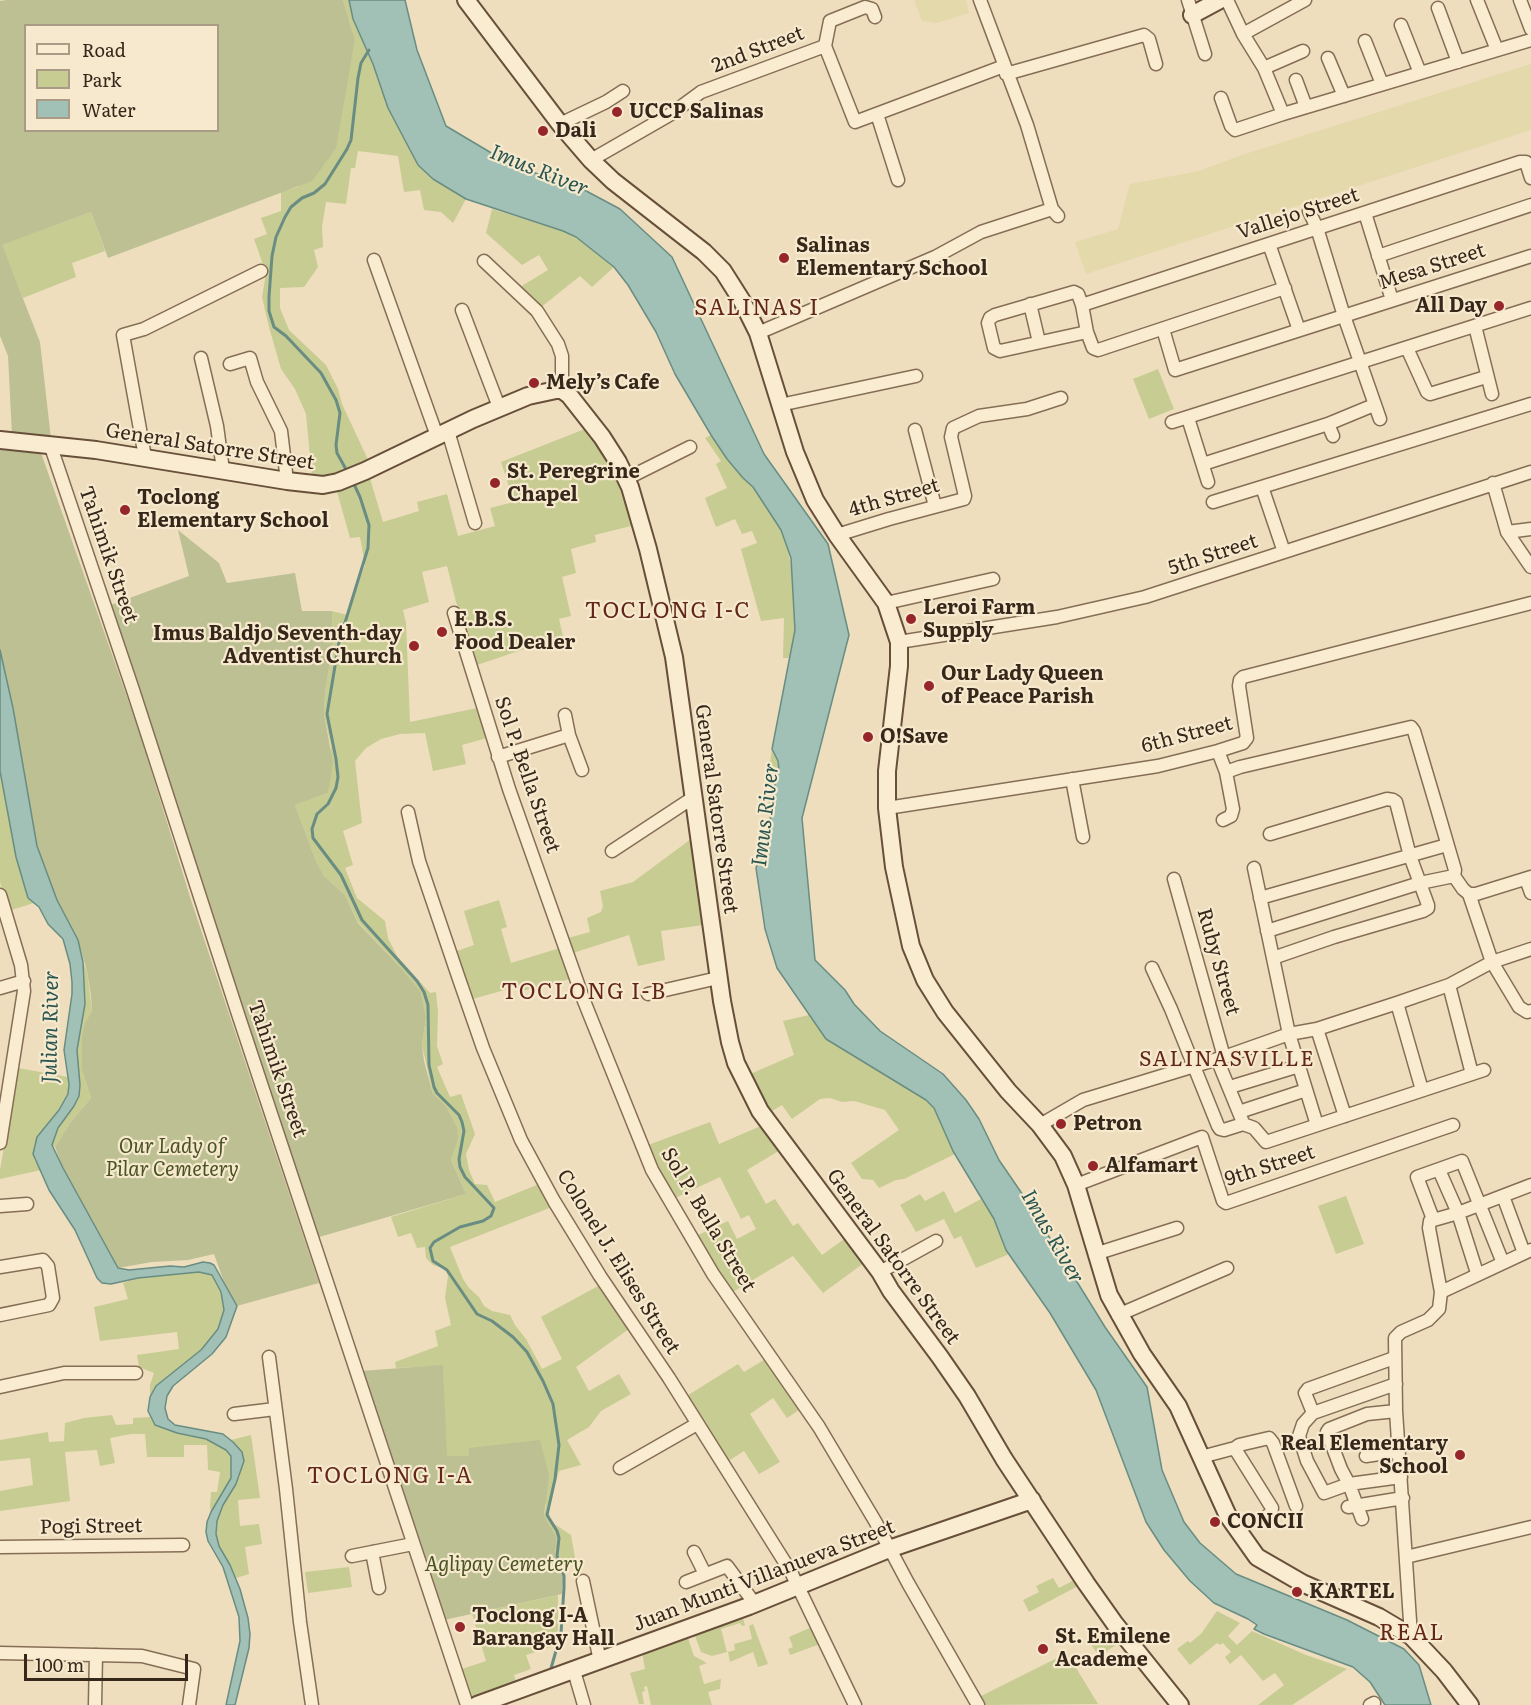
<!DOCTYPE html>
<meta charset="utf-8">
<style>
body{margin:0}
#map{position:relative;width:1531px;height:1705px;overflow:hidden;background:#eedebe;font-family:Literata,serif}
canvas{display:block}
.legend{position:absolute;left:24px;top:24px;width:195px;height:108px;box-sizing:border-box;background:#f6e9cd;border:2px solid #a99b86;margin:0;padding:8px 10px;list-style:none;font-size:18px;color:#36271b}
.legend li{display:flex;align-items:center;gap:12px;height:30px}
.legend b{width:30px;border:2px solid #a99b86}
.scale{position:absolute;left:24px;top:1654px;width:164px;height:27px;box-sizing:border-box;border:3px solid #36271b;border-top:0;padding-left:8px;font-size:18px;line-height:21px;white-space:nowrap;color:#36271b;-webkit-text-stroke:4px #f6e9cd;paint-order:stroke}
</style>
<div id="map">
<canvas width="1531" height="1705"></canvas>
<ul class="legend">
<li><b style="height:8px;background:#f9ecd1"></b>Road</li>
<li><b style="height:16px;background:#c7cc92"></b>Park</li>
<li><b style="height:16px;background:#a1c0b6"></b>Water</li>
</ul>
<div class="scale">100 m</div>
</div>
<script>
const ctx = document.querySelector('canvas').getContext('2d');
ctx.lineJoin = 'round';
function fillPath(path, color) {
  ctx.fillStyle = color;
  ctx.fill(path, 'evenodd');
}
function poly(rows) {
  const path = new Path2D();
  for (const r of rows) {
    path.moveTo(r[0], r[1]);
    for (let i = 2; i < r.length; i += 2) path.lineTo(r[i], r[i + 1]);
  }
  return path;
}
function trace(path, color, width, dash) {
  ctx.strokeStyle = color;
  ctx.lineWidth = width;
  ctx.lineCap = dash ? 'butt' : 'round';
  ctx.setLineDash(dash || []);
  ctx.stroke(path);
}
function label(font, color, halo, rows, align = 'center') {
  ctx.font = font + ' Literata,serif';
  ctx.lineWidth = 4.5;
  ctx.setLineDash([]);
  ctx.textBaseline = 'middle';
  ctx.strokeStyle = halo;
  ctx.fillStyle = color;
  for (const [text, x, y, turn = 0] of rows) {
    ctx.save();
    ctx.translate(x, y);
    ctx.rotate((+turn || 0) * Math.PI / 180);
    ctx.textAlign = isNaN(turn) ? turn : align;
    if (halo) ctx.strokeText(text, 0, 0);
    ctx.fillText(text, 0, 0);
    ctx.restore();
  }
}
fillPath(poly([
 [914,0,966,0,969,13,937,23,922,21],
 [1531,64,1531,130,1086,274,1075,242,1118,229,1130,184,1199,171,1245,154]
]), '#e4d9ab');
fillPath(poly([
 [343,0,349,0,353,19,373,64,388,108,418,165,433,179,466,199,453,223,441,212,424,210,420,190,404,192,398,156,358,151,355,168,351,168,346,204,326,202,322,227,323,247,314,250,318,267,304,287,280,288,280,308,289,330,326,365,338,389,342,404,370,464,336,478,312,478,306,414,295,389,281,369,269,327,262,297,266,273,254,239,267,234,261,218,281,211,281,192,298,187,351,61,355,40],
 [492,209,563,231,590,246,614,267,592,287,580,276,540,308,520,287,548,270,539,255,522,265,486,233],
 [91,212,105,251,72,263,76,277,23,298,1,245],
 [1158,369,1174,409,1149,419,1133,379],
 [590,427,622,482,635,525,595,535,596,542,571,549,576,573,562,577,571,616,559,619,563,636,477,665,456,602,447,566,422,572,429,602,403,610,406,623,410,722,477,708,487,738,462,745,466,764,433,771,425,733,400,734,381,739,366,748,355,761,362,823,343,831,353,865,345,868,357,898,385,921,388,938,397,956,430,993,436,992,438,1012,437,1046,443,1064,437,1067,450,1097,461,1094,475,1134,466,1154,469,1170,475,1184,487,1185,495,1202,539,1184,552,1207,450,1247,463,1279,469,1288,479,1297,484,1306,492,1311,510,1315,515,1325,526,1339,542,1369,562,1359,541,1317,600,1285,629,1329,576,1367,589,1391,619,1374,631,1394,601,1411,589,1427,567,1440,581,1465,559,1471,548,1512,553,1523,571,1535,576,1563,559,1567,555,1553,557,1538,544,1515,546,1505,469,1448,470,1456,446,1456,443,1366,396,1368,395,1362,438,1346,435,1331,451,1325,445,1298,448,1276,445,1269,433,1265,426,1258,425,1247,417,1248,411,1233,398,1237,391,1217,466,1194,451,1160,457,1139,457,1127,446,1106,433,1094,422,1045,426,1018,421,992,402,969,358,922,345,895,324,876,316,861,295,805,328,793,331,746,324,714,325,692,333,643,332,611,347,615,365,565,360,537,350,538,336,488,369,475,383,522,419,511,417,502,447,494,458,536,495,526,490,508,514,502,501,462],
 [711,435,727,459,743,478,753,487,767,507,781,530,787,545,793,576,795,630,789,658,783,658,784,618,761,621,741,549,757,543,752,531,742,534,735,519,716,527,705,498,727,488,716,464,721,461,705,438],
 [772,749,778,761,779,770,773,790,769,824,768,778],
 [0,771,16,857,28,898,34,903,8,911,0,882],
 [691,839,703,925,661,931,665,960,638,966,629,935,573,953,568,938,590,932,587,918,601,912,603,906,600,891,633,882],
 [499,900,507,927,501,929,511,963,560,948,570,979,522,991,519,986,469,1000,454,952,474,945,464,911],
 [83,962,87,971,92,1011,85,1022,82,1070,91,1098,70,1123,55,1147,52,1145,53,1138,79,1096,80,1085,77,1050,85,1004],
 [809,1015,826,1039,926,1100,934,1108,940,1118,955,1154,904,1179,896,1180,879,1188,873,1180,862,1179,851,1163,899,1130,885,1110,854,1101,842,1102,830,1098,820,1099,792,1119,782,1105,769,1113,748,1075,794,1055,783,1021],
 [18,1068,68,1077,68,1094,59,1110,37,1137,34,1147,34,1159,41,1170,0,1179,0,1170],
 [710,1122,719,1144,763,1125,782,1149,747,1170,766,1204,775,1199,793,1226,798,1223,822,1255,847,1237,864,1263,823,1293,793,1256,731,1293,694,1237,728,1221,737,1239,756,1229,749,1215,741,1219,720,1177,673,1199,648,1145],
 [944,1191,955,1213,981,1199,994,1219,1009,1254,976,1268,961,1236,954,1239,944,1219,916,1232,900,1205,920,1194,925,1201],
 [1346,1196,1364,1244,1336,1254,1318,1206],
 [186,1272,199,1272,212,1275,221,1292,224,1310,223,1318,218,1329,201,1350,156,1386,150,1397,150,1385,154,1373,139,1367,137,1355,179,1349,177,1332,100,1341,94,1307,128,1299,123,1283,138,1278],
 [767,1358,802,1408,787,1418,773,1398,750,1414,780,1462,759,1474,744,1451,727,1462,685,1397,738,1364,744,1372],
 [112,1415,116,1425,133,1424,133,1418,150,1417,155,1425,177,1433,205,1439,226,1450,231,1456,231,1478,211,1512,210,1507,211,1492,217,1492,220,1472,208,1470,207,1445,184,1445,184,1457,147,1457,145,1434,131,1434,110,1438,115,1463,100,1466,97,1450,65,1452,70,1501,0,1511,0,1491,33,1485,30,1458,0,1461,0,1440,48,1432,49,1442,64,1441,65,1423,84,1418],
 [251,1435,260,1498,238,1500,240,1526,259,1524,262,1544,245,1547,249,1574,236,1578,219,1546,216,1534,217,1521,223,1505,240,1476,233,1442,231,1440],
 [349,1567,352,1587,308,1593,305,1572],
 [1053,1578,1059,1588,1076,1579,1080,1585,1029,1612,1023,1600,1039,1592,1036,1586],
 [558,1595,558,1629,554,1646,526,1655,531,1669,514,1675,517,1685,472,1700,462,1669,486,1661,472,1614],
 [1217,1611,1240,1623,1228,1636,1237,1645,1252,1631,1306,1655,1347,1669,1292,1705,1258,1705,1284,1685,1275,1673,1263,1681,1241,1655,1230,1664,1225,1657,1231,1652,1223,1643,1220,1645,1217,1643,1190,1665,1177,1649,1188,1641,1190,1643,1203,1632,1203,1631],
 [742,1615,745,1625,742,1626,740,1623,721,1629,727,1652,712,1656,701,1652,694,1633],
 [753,1624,768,1664,758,1667,753,1652,730,1662,728,1652,735,1650,734,1644,752,1639,749,1626],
 [812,1627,820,1644,790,1655,788,1649,793,1647,789,1637],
 [1112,1630,1121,1642,1099,1656,1089,1642],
 [687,1635,694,1656,707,1663,699,1666,704,1684,721,1679,720,1689,708,1692,712,1705,651,1705,647,1686,644,1687,645,1691,642,1692,644,1704,639,1704,630,1673,645,1669,642,1652],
 [1067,1653,1098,1704,985,1705,981,1696]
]), '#c7cc92');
fillPath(poly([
 [7,0,343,0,355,40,336,148,312,181,108,258,91,212,2,245,40,342,51,439,12,435,8,356,0,336,0,1],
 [26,26,218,26,218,130,26,130],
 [0,445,40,450,138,728,191,900,319,1283,237,1306,224,1282,214,1254,188,1260,152,1262,118,1268,63,1168,55,1147,70,1123,91,1098,82,1070,82,1036,85,1022,92,1011,91,996,87,971,78,940,57,900,37,846,13,708,0,650],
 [178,530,219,563,227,583,295,573,302,611,332,611,333,643,325,692,324,714,333,763,328,793,295,805,316,861,324,876,345,895,358,923,402,969,421,992,426,1018,422,1045,424,1061,433,1094,446,1106,457,1127,458,1139,451,1160,466,1194,316,1238,108,606,189,576],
 [443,1365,447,1456,469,1456,469,1448,540,1440,549,1476,544,1515,557,1538,555,1553,563,1578,562,1594,444,1620,421,1543,360,1371]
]), '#bcc092');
const water = poly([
 [349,0,405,0,417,50,446,126,515,167,575,185,620,209,672,257,764,454,828,544,849,635,802,818,815,960,845,990,854,1004,880,1031,943,1074,966,1100,979,1119,999,1160,1025,1198,1105,1327,1147,1387,1162,1470,1184,1522,1200,1543,1236,1574,1347,1620,1404,1649,1419,1665,1431,1705,1385,1705,1370,1682,1353,1667,1264,1634,1254,1629,1257,1625,1248,1619,1214,1603,1190,1581,1164,1550,1146,1522,1096,1390,1050,1313,1006,1250,994,1219,953,1151,934,1108,926,1100,826,1039,777,968,765,929,756,868,767,834,773,807,773,790,779,770,778,761,772,749,795,630,791,558,781,530,753,487,743,478,727,459,711,435,675,374,656,332,628,285,614,267,576,237,563,231,466,199,433,179,418,165,388,108,373,64,353,19,349,0],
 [0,650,13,708,37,846,57,900,78,940,83,962,85,1004,77,1050,80,1085,79,1096,74,1106,58,1128,52,1145,63,1168,118,1268,129,1270,170,1266,184,1267,203,1262,210,1263,214,1265,237,1306,226,1337,212,1354,173,1386,167,1396,165,1408,168,1419,175,1425,223,1434,233,1442,242,1452,244,1461,236,1484,223,1505,217,1521,216,1534,219,1546,230,1565,240,1589,248,1618,250,1634,249,1648,235,1705,226,1705,240,1641,239,1617,223,1567,208,1541,206,1532,207,1522,211,1512,231,1478,231,1456,226,1450,206,1439,177,1433,155,1425,148,1411,150,1397,156,1386,201,1350,218,1329,224,1310,221,1292,212,1275,199,1272,138,1278,111,1284,102,1283,97,1278,75,1230,49,1190,33,1154,37,1137,59,1110,68,1094,69,1084,64,1050,72,994,72,982,70,964,63,939,48,924,39,907,28,898,16,857,0,771,0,650]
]);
fillPath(water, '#a1c0b6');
trace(water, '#698d83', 1.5);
trace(poly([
 [348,473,337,453,336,445,340,413,336,400,321,373,286,336,274,327,269,311,269,297,272,256,276,237,285,217,291,207,302,198,314,193,325,184,347,149,351,140,358,78,361,63,369,50],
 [353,482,360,497,369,525,368,548,339,642,327,714,336,759,338,777,336,788,328,804,317,814,312,829,313,838,341,875,362,920,417,981,424,992,428,1005,429,1065,434,1087,437,1093,459,1115,462,1122,464,1131,459,1159,460,1167,465,1177,494,1208,491,1216,483,1221,460,1227,434,1242,430,1248,433,1261,447,1270,477,1314,492,1321,513,1337,527,1352,543,1381,553,1404,559,1445,555,1479,547,1515,557,1531,559,1538,557,1556,564,1576,564,1588,561,1633,550,1672]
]), '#698d83', 3);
const street = poly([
 [980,0,1027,125,1052,209,1058,216],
 [1188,0,1205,54],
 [1227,0,1243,34,1264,68,1283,114,1531,40],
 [1477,0,1497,50],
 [1520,0,1531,29],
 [1438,8,1458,62],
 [1401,25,1420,73],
 [1243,34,1305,0],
 [1365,41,1382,84],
 [825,46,830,21,865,7,872,9,875,17],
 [1328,58,1344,96],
 [1264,68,1303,51],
 [1006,74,1144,35,1149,39,1156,64],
 [1296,80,1306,107],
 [1221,98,1231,126,1235,130,1283,114],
 [877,114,898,180],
 [560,124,606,102,623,91],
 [591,160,671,114,701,92,825,46,855,122,1004,66],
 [1309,211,1317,228,1344,316,1380,419],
 [1365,213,1392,300],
 [1269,244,1299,330],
 [1378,256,1531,205],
 [374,260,437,436],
 [484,261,537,311,558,344,562,356,562,390],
 [1030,304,1039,342],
 [1082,305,1520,162,1526,162,1531,178],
 [462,310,499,407],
 [1475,326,1492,394],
 [1163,329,1175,370,1531,256],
 [1087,332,1000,351,994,348,988,323,990,318,995,315,1074,292,1078,294,1082,305,1087,332,1093,348,1098,350,1285,288],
 [758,333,935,257,981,232,1052,209],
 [1407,348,1427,392,1430,394,1486,377],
 [201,358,217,426,223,470],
 [230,364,250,358,257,382,281,431,287,481],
 [780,405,916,376],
 [1188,418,1208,482],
 [1172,422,1531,308],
 [1328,424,1374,405],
 [915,430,935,506],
 [448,431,475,523],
 [50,444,133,690,238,1014,467,1705],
 [145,457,123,335,144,329,261,271],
 [1203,464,1328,424,1333,436],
 [626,479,690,447],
 [1493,483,1507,532,1531,567],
 [1262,487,1284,552],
 [1213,502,1531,404],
 [1507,532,1531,529],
 [837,535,889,519,964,499,965,496,951,437,953,428,979,416,1027,409,1061,398],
 [886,603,993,579],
 [454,613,509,789,584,1001,652,1170,713,1274,819,1427,875,1521,908,1583,978,1705],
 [899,642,1057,617,1145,597,1531,472],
 [565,715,569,735,582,770],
 [1218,751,1226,772,1240,767,1411,727,1414,731,1436,805,1455,870,1454,876,1463,889,1469,894,1476,894,1531,877],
 [498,757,569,735],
 [1072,779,1083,837],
 [887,808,1158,766,1218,751,1243,743,1247,738,1239,686,1240,680,1243,677,1531,603],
 [408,812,419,861,458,976,483,1048,521,1140,554,1201,600,1276,669,1378,791,1572,855,1705],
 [1223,820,1231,816,1233,809,1226,772],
 [1270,834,1387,799,1393,800,1396,802,1410,856,1428,905,1428,908,1423,911,1334,937,1273,958],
 [612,851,694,797],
 [1254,868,1289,1034,1317,1125],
 [1174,879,1224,1057],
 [1526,879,1531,893],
 [1469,894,1492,962,1519,1007,1527,1012,1531,1011],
 [0,895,21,965,24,991,0,1143],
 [1260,898,1447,845],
 [1267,931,1420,883,1454,876],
 [1152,968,1171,1009,1218,1126,1220,1129,1224,1130,1243,1124],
 [1449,985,1472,1074],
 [0,988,24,981],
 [648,994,718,978],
 [1397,1003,1422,1090],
 [1317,1029,1345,1116],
 [1217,1059,1242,1120],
 [1230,1087,1299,1066],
 [1239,1112,1306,1090],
 [1243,1124,1254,1128,1266,1142,1484,1070],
 [1040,1125,1083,1100,1224,1057,1289,1034,1317,1029,1397,1003,1449,985,1492,962,1531,949],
 [1439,1170,1458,1213,1477,1273],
 [1076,1185,1202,1137,1223,1201,1226,1203,1453,1125],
 [1503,1196,1524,1253],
 [0,1206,27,1204],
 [1433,1219,1417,1177,1462,1161,1503,1263],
 [1095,1254,1177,1228],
 [0,1267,43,1260,48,1266,53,1298,49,1305,0,1315],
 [880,1272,936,1241],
 [1441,1292,1531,1250],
 [1118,1315,1227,1268],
 [269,1357,286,1489,300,1622,312,1705],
 [0,1387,64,1373,136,1373],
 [1396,1411,1367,1414,1329,1429,1327,1432,1341,1469,1349,1484,1401,1477],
 [1313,1413,1396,1384],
 [234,1414,275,1409],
 [1366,1456,1399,1451],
 [1201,1457,1235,1448],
 [620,1468,697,1424],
 [1348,1507,1403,1498],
 [1266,1517,1271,1513,1272,1508,1237,1452,1235,1448,1239,1445,1269,1438,1273,1443,1296,1506],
 [1362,1519,1349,1484,1324,1493,1307,1461,1299,1436,1303,1424,1313,1413,1305,1393,1308,1389,1394,1358],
 [0,1547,183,1545],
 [372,1552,379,1588],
 [694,1552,705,1574],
 [352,1556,413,1544],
 [1406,1557,1531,1527],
 [583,1581,600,1661],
 [686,1582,727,1566,755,1604],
 [1411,1636,1396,1411,1395,1338,1401,1332,1428,1320,1439,1309,1441,1292,1429,1228,1430,1221,1458,1213,1531,1185],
 [0,1653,142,1656,194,1669,189,1705],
 [574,1671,584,1705],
 [95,1705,96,1655],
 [1370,1705,1374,1703]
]);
const secondary = poly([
 [466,0,560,124,591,160,613,181,704,252,723,271,742,301,758,333,795,452,815,500,837,535,886,603,899,642,899,666,887,771,887,808,894,867,911,946,925,980,945,1012,1008,1091,1040,1125,1063,1156,1076,1185,1109,1295,1142,1354,1178,1406,1228,1516,1257,1557,1302,1583,1379,1617,1411,1636,1444,1671,1470,1705],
 [1192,15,1220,0],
 [0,440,96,450,287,481,323,485,338,482,365,471,473,419,528,396,556,390,562,390,569,395,602,437,618,462,630,487,648,549,674,657,722,1001,730,1042,736,1063,760,1111,880,1272,891,1291,940,1357,967,1396,1004,1459,1086,1583,1115,1624,1180,1705],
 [477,1705,749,1606,889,1549,1032,1500]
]);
trace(street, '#866e56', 15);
trace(secondary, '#684f3a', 20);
trace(street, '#f9ecd1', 12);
trace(secondary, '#f9ecd1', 16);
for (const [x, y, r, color] of [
 [617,112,6,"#96262a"],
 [543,131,6,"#96262a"],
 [784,258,6,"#96262a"],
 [1499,306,6,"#96262a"],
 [534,383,6,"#96262a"],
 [495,483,6,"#96262a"],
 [125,510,6,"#96262a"],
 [911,619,6,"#96262a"],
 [442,632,6,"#96262a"],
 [414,646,6,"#96262a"],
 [929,686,6,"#96262a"],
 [868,737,6,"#96262a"],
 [1061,1124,6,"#96262a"],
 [1093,1166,6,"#96262a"],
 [1460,1455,6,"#96262a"],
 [1215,1522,6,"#96262a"],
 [1297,1592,6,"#96262a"],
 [460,1627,6,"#96262a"],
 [1043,1649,6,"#96262a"]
]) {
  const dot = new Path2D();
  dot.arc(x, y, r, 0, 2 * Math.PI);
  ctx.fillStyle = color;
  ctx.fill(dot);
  trace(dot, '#f6e9cd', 2);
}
label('20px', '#36271b', '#f6e9cd', [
 ["2nd Street",758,50,-21],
 ["Vallejo Street",1298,214,-18],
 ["Mesa Street",1432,267,-18],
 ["General Satorre Street",210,447,9],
 ["4th Street",894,498,-16],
 ["Tahimik Street",108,555,71],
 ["5th Street",1213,555,-18],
 ["6th Street",1187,735,-15],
 ["Sol P. Bella Street",527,775,71],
 ["General Satorre Street",716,809,82],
 ["Ruby Street",1218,962,74],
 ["Tahimik Street",277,1069,71],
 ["9th Street",1270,1166,-18],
 ["Sol P. Bella Street",708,1220,59],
 ["General Satorre Street",893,1257,54],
 ["Colonel J. Elises Street",618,1262,58],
 ["Pogi Street",91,1527,-1],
 ["Juan Munti Villanueva Street",764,1576,-21]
]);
label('bold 20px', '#36271b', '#f6e9cd', [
 ["UCCP Salinas",629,112],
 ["Dali",555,131],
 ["Salinas",796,246],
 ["Elementary School",796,269],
 ["All Day",1487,306,"right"],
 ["Mely’s Cafe",546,383],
 ["St. Peregrine",507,472],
 ["Chapel",507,495],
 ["Toclong",137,498],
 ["Elementary School",137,521],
 ["Leroi Farm",923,608],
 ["Supply",923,631],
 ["E.B.S.",454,620],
 ["Food Dealer",454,643],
 ["Imus Baldjo Seventh-day",402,634,"right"],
 ["Adventist Church",402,657,"right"],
 ["Our Lady Queen",941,674],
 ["of Peace Parish",941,697],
 ["O!Save",880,737],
 ["Petron",1073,1124],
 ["Alfamart",1105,1166],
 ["Real Elementary",1448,1444,"right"],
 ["School",1448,1467,"right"],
 ["CONCII",1227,1522],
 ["KARTEL",1309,1592],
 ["Toclong I-A",472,1616],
 ["Barangay Hall",472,1639],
 ["St. Emilene",1055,1637],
 ["Academe",1055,1660]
], 'left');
label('italic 20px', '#485222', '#f6e9cd', [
 ["Our Lady of",172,1147],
 ["Pilar Cemetery",172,1170],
 ["Aglipay Cemetery",504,1565]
]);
label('italic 21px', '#2a5651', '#f6e9cd', [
 ["Imus River",539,171,22],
 ["Imus River",766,815,-83],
 ["Julian River",51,1027,-89],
 ["Imus River",1052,1237,60]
]);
ctx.letterSpacing = '1.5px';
label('21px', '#63271a', '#f6e9cd', [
 ["SALINASVILLE",1227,1060]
]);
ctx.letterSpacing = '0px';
ctx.letterSpacing = '1.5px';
label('22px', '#63271a', '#f6e9cd', [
 ["SALINAS I",757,309],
 ["TOCLONG I-C",668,612],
 ["TOCLONG I-B",584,993],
 ["TOCLONG I-A",390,1477],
 ["REAL",1412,1634]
]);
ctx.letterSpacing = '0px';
</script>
